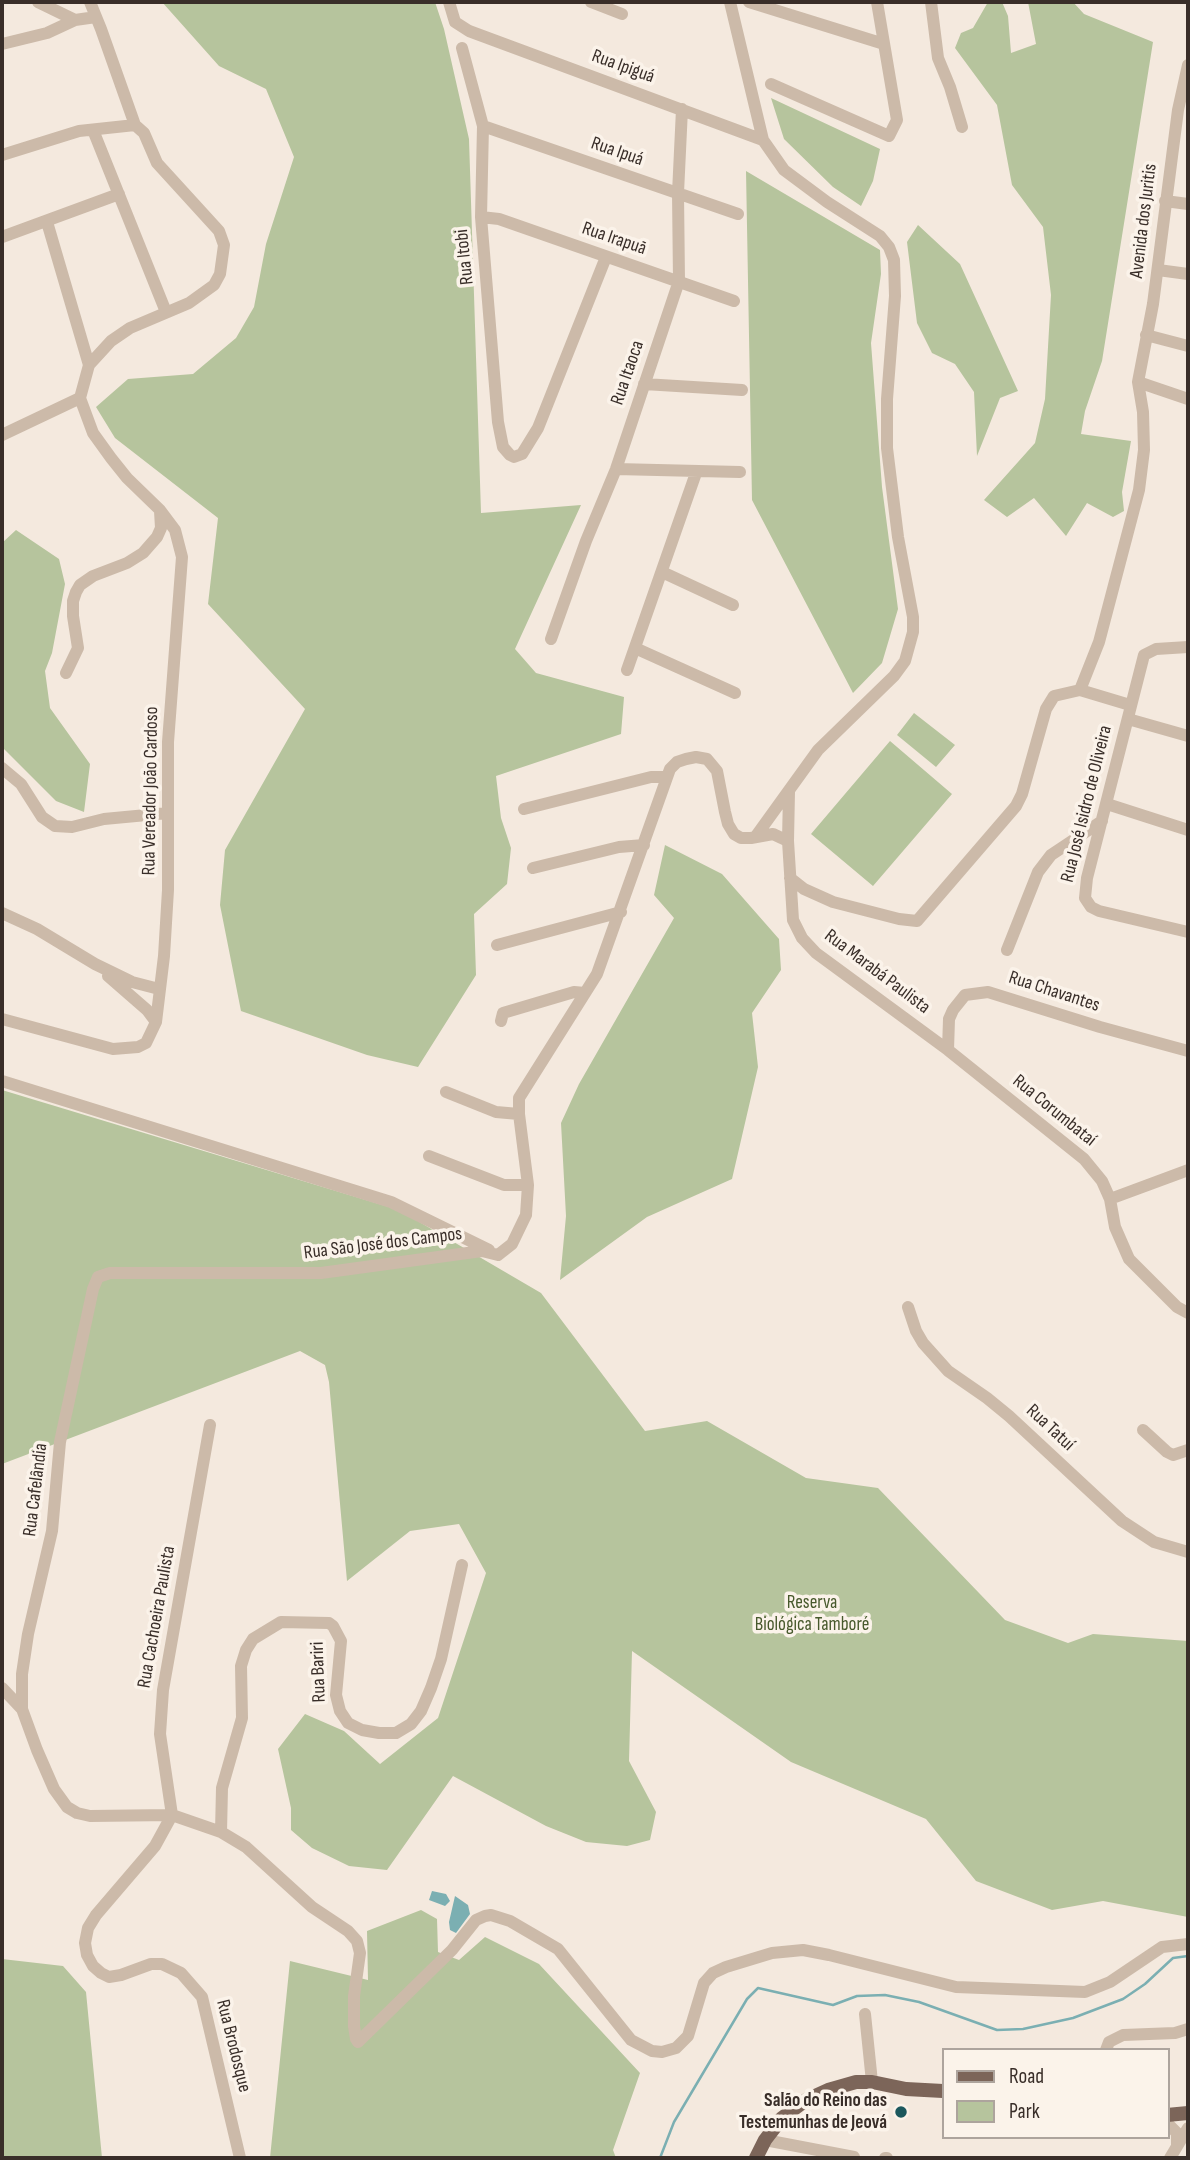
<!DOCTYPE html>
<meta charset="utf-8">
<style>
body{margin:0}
#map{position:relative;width:1190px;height:2160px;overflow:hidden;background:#f4e9de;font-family:"Sofia Sans Condensed",sans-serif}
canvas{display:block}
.frame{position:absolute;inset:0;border:4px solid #392e29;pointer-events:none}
.legend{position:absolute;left:942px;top:2048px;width:228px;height:91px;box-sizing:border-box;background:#fbf3ea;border:2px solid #ada49d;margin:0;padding:9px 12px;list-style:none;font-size:21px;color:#392e29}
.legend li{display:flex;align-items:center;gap:14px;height:35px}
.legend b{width:35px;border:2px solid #ada49d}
</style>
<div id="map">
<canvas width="1190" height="2160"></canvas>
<div class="frame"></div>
<ul class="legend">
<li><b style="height:9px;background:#7c6559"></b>Road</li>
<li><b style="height:19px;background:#b6c49d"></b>Park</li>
</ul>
</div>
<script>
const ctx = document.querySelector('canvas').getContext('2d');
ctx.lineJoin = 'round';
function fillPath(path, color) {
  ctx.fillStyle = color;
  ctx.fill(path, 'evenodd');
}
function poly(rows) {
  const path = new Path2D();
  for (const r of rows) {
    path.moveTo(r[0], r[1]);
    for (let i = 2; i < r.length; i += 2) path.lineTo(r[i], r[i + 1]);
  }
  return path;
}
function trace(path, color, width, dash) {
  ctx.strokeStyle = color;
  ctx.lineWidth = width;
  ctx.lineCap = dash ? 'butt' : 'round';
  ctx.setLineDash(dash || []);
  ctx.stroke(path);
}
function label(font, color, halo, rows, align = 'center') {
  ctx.font = font + ' "Sofia Sans Condensed",sans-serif';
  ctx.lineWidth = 7;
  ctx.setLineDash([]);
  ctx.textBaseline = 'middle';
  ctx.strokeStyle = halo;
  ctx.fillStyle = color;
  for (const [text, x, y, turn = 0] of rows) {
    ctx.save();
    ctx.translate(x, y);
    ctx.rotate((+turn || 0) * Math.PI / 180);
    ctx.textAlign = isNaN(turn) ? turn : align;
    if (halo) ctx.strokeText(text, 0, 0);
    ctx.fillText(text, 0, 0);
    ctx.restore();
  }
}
fillPath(poly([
 [162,2,435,2,444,29,469,139,481,513,581,505,515,649,536,673,624,697,621,734,496,776,501,818,511,848,507,884,474,914,476,975,418,1067,367,1055,241,1011,220,905,225,850,305,709,208,604,218,518,115,438,96,407,128,379,193,374,236,338,254,307,266,244,294,157,266,89,219,66],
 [988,2,1002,2,1008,16,1011,53,1036,44,1028,2,1073,2,1084,14,1153,42,1102,361,1085,411,1081,434,1131,441,1122,492,1124,511,1113,517,1087,503,1066,536,1034,498,1007,517,984,500,1035,443,1045,399,1051,295,1043,227,1012,185,997,105,955,48,961,33,973,28],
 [771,98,880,149,873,181,861,206,833,187,784,139],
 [746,171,880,250,881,274,871,343,882,487,898,609,882,663,853,693,752,500],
 [918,225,960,264,1018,391,1000,398,977,456,974,392,955,364,932,353,917,323,907,242],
 [16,530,59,559,65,584,52,653,45,671,50,708,90,764,84,812,56,801,2,747,2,543],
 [914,713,955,745,936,767,897,735],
 [890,741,952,794,873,886,811,834],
 [665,845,722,874,779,939,781,970,752,1013,758,1067,732,1179,647,1217,560,1280,566,1216,561,1123,579,1084,674,918,654,895],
 [2,1090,399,1210,541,1293,645,1431,707,1421,806,1478,878,1488,1005,1620,1068,1643,1093,1634,1188,1641,1188,1917,1103,1901,1052,1910,976,1881,926,1819,791,1762,632,1651,629,1761,656,1812,650,1840,627,1846,586,1842,546,1826,453,1776,387,1870,349,1866,312,1848,291,1830,291,1808,278,1749,305,1714,344,1731,380,1764,438,1718,486,1573,459,1524,410,1531,347,1581,329,1382,325,1365,300,1351,2,1464],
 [421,1910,437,1919,438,1952,459,1960,485,1937,539,1964,640,2073,613,2150,616,2158,270,2158,290,1961,368,1980,367,1931],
 [2,1959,63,1966,86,1992,102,2158,2,2158]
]), '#b6c49d');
fillPath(poly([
 [432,1891,446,1894,450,1901,445,1906,429,1900],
 [455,1896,468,1905,470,1914,456,1933,450,1930,449,1922]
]), '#7bafb2');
trace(poly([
 [660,2158,674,2122,747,1999,758,1988,833,2005,857,1996,885,1995,919,2002,997,2030,1023,2029,1073,2018,1123,1999,1145,1984,1173,1958,1188,1956]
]), '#7bafb2', 2.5);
trace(poly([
 [38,2,75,20],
 [449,2,455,22,469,31,763,140],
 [591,2,622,14],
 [730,2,763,140,784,170,827,202,880,236,889,247,894,260,895,296,887,399,887,448,898,537,913,617,913,632,905,661,894,676,818,750,756,836],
 [749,2,884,44],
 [931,2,938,58,950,87,962,127],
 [2,44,47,33,75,20,96,17],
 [462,48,483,126,481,217,498,422,503,447,510,455,514,457,522,454,538,428,606,257],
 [771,84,889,136,897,120,877,2],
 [483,126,738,214],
 [93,130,166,312],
 [2,155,79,131,135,125],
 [1165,201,1188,204],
 [481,217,499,219,734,301],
 [47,222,89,365],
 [2,237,119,194],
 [1158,270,1188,274],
 [1146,335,1188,346],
 [1138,382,1188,399],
 [644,384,742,390],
 [2,435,80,398],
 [616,469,740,472],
 [662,572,733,605],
 [551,639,586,541,616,469,679,281,678,193,682,109],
 [1188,647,1156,649,1144,655,1087,878,1085,898,1091,907,1099,911,1188,932],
 [635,648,735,693],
 [627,670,696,473],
 [66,673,78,648,73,616,73,601,76,592,80,585,93,576,127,563,143,553,157,537,161,528,160,511],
 [1080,690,1099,642,1139,490,1144,450,1143,412,1138,382,1153,304,1178,110,1188,65],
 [1128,719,1188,736],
 [2,768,21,784,42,817,55,826,72,827,104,819,168,813],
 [789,792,788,841,793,920,802,938,816,953,948,1050,1084,1159,1102,1181,1110,1199,1115,1227,1129,1259,1177,1307,1188,1313],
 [1107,804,1188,830],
 [524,809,651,777,667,777],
 [533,868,619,847,644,845],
 [790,878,804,889,833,902,899,919,917,921,1016,806,1022,794,1046,709,1054,696,1080,690,1130,705],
 [2,913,37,929,95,964,132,982,159,989],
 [497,945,621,912],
 [1007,950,1038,872,1051,855,1102,821],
 [108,976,147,1010,156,1022],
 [2,1019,113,1049,138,1047,146,1043,156,1022,164,956,168,890,168,742,182,557,175,530,160,510,127,478,111,458,93,433,80,398,89,365,111,341,130,328,189,303,214,285,220,274,224,245,219,231,157,163,144,133,135,125,101,29,90,2],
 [501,1021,503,1013,574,992,585,993],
 [948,1050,949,1019,953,1010,965,995,988,992,1100,1027,1188,1051],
 [2,1081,391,1202,489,1250],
 [446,1092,496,1112,519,1114],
 [429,1156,504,1185,528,1185],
 [1110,1199,1188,1170],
 [498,1255,482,1251,321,1273,110,1273,98,1277,93,1289,60,1442,52,1531,28,1634,22,1674,22,1709,37,1750,54,1789,67,1807,77,1813,90,1816,172,1815,221,1832,246,1847,312,1907,348,1931,357,1941,360,1953,354,1996,354,2026,356,2039,358,2042,452,1950,476,1920,485,1916,491,1915,510,1921,558,1949,631,2040,652,2051,662,2052,676,2048,688,2036,704,1983,713,1973,726,1967,772,1953,803,1950,829,1955,956,1987,1085,1992,1110,1982,1162,1947,1188,1944],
 [498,1255,512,1244,526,1215,528,1185,519,1114,519,1098,597,974,670,769,677,762,686,759,696,757,707,759,717,771,725,812,728,824,734,834,741,838,751,838,773,834,788,841],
 [908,1307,916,1331,923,1343,948,1371,987,1398,1009,1416,1122,1521,1154,1542,1188,1552],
 [210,1425,163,1690,160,1734,172,1815,155,1846,96,1915,88,1928,85,1943,87,1955,93,1966,101,1973,109,1977,121,1975,151,1964,162,1964,181,1973,202,1997,240,2158],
 [1143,1430,1167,1452,1173,1455,1188,1450],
 [2,1688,22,1709],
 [221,1832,222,1788,242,1718,241,1666,246,1650,253,1639,281,1622,329,1623,333,1626,341,1641,336,1695,340,1711,348,1723,362,1730,379,1733,396,1733,411,1724,421,1711,431,1688,441,1659,462,1565],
 [865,2014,872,2082],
 [1106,2050,1109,2042,1123,2035,1175,2033,1188,2029],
 [1167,2123,1177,2133,1177,2145],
 [765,2140,854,2157],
 [885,2158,887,2158],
 [1170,2158,1188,2128]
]), '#ccbaa9', 12);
trace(poly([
 [1167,2115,1188,2113],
 [756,2158,765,2140,782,2118,806,2100,828,2090,856,2082,872,2082,906,2089,943,2091]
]), '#7c6559', 14);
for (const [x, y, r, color] of [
 [901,2112,7,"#1c585d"]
]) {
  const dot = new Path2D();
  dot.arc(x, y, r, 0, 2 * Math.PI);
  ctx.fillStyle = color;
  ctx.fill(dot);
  trace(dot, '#fbf3ea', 2.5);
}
label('19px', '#392e29', '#fbf3ea', [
 ["Rua Ipiguá",623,67,20],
 ["Rua Ipuá",617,152,19],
 ["Avenida dos Juritis",1144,221,-83],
 ["Rua Irapuã",614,239,19],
 ["Rua Itobi",465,257,-96],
 ["Rua Itaoca",628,373,-71],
 ["Rua Vereador João Cardoso",151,791,-89],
 ["Rua José Isidro de Oliveira",1087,804,-76],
 ["Rua Marabá Paulista",877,972,37],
 ["Rua Chavantes",1054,992,18],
 ["Rua Corumbataí",1054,1111,39],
 ["Rua São José dos Campos",383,1244,-7],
 ["Rua Tatuí",1050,1428,43],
 ["Rua Cafelândia",36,1490,-83],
 ["Rua Cachoeira Paulista",157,1617,-80],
 ["Rua Bariri",319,1672,-92],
 ["Rua Brodosque",233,2046,76]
]);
label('19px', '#47592c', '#fbf3ea', [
 ["Reserva",812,1603],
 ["Biológica Tamboré",812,1625]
]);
label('bold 19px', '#392e29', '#fbf3ea', [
 ["Salão do Reino das",887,2101],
 ["Testemunhas de Jeová",887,2123]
], 'right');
</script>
